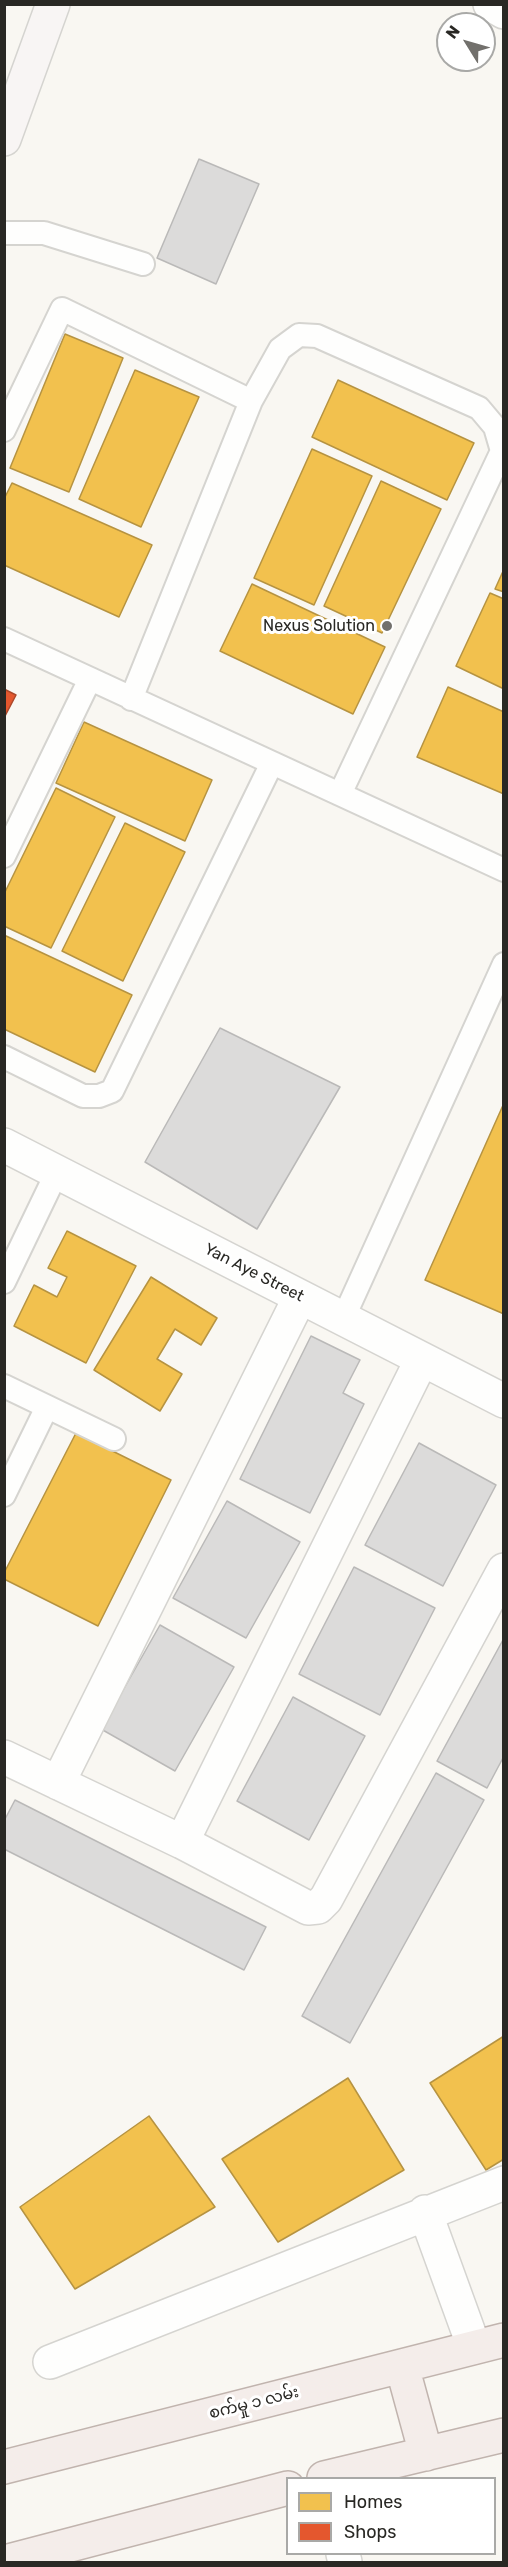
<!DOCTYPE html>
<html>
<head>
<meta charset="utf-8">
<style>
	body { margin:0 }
	#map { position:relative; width:508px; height:2567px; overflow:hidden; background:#f9f7f2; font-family:Rubik,sans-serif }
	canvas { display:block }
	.frame { position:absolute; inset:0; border:6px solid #292824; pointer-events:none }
	.legend { position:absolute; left:286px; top:2477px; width:210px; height:78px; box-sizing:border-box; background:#fff; border:2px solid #a9a9a7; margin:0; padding:8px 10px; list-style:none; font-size:18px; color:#292824 }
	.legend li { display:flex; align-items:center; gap:12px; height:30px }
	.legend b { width:30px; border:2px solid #a9a9a7 }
	.north { position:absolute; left:436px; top:12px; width:60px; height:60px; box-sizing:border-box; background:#fff; border:2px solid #a9a9a7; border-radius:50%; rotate:307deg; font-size:16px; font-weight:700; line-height:24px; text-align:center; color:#292824 }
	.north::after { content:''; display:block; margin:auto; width:21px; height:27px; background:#72706c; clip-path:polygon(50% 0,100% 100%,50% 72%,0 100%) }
</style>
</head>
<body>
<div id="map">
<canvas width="508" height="2567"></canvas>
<div class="frame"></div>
<ul class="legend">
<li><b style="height:16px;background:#f2c14e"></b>Homes</li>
<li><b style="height:16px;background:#e4572e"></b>Shops</li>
</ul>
<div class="north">N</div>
</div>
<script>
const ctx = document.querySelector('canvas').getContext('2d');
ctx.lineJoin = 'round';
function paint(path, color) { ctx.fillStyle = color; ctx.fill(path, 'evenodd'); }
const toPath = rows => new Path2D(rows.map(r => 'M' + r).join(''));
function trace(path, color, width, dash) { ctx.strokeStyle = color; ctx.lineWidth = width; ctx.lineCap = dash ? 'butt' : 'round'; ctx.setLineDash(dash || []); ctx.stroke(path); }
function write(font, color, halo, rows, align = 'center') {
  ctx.font = font + ' Rubik,"Noto Sans Myanmar",sans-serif'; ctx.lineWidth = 6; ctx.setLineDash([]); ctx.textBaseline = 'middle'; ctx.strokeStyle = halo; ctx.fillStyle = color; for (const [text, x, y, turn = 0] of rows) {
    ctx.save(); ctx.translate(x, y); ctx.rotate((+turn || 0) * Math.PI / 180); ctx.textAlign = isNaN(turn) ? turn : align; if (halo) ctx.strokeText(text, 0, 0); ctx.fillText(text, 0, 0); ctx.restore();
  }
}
const homes = toPath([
	[65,334,123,358,69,492,10,468,65,334],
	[135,370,199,397,141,527,79,499,135,370],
	[338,380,474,443,447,500,312,437,338,380],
	[312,449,372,476,314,605,254,578,312,449],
	[381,481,441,509,382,633,324,606,381,481],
	[12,483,152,545,119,617,4,565,4,499,12,483],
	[504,569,504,592,495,589,504,569],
	[252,584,385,647,353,714,220,651,252,584],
	[490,593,504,599,504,689,456,666,490,593],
	[448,687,504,712,504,794,417,757,448,687],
	[84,722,212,780,185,841,56,783,84,722],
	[56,788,115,817,51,948,4,926,4,894,56,788],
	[125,823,185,852,123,981,62,951,125,823],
	[4,935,132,995,95,1072,4,1029,4,935],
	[504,1103,504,1314,425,1280,504,1103],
	[67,1231,136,1266,86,1363,14,1326,34,1285,57,1297,67,1277,48,1268,67,1231],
	[151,1277,217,1318,201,1345,175,1329,157,1359,182,1374,160,1411,94,1370,151,1277],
	[76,1433,171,1480,98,1626,4,1579,4,1573,76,1433],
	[504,2036,504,2159,486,2170,430,2083,504,2036],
	[348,2078,404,2170,278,2242,222,2159,348,2078],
	[149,2116,215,2207,75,2289,20,2207,149,2116]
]);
const shops = toPath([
	[4,689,16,695,4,718,4,689]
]);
const building = toPath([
	[199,159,259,184,216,284,157,258,199,159],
	[220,1028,340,1087,257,1229,145,1162,220,1028],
	[311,1336,360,1360,343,1393,364,1404,310,1513,240,1479,311,1336],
	[419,1443,496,1485,443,1586,365,1545,419,1443],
	[227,1501,300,1542,246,1638,173,1598,227,1501],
	[354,1567,435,1608,380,1715,299,1674,354,1567],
	[160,1625,234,1667,175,1771,101,1729,160,1625],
	[504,1638,504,1756,487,1788,437,1761,504,1638],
	[293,1697,365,1736,309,1840,237,1801,293,1697],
	[436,1773,484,1800,350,2043,302,2016,436,1773],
	[15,1800,266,1927,244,1970,4,1849,4,1821,15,1800]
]);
const lane = toPath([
	[4,233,44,233,143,264],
	[4,430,62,309,251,401],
	[4,639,504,870],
	[131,699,251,401,280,349,299,335,317,336,479,408,495,427,502,451,340,794],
	[4,856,90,679],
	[4,1057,83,1096,99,1096,112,1091,272,763],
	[4,1282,57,1172],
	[343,1319,504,964],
	[4,1386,114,1439],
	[4,1495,47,1407]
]);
const street = toPath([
	[490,4,504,12],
	[4,1145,504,1401],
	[4,1757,182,1842,308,1908,318,1907,326,1899,504,1570],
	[58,1783,300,1297],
	[182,1842,422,1359],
	[425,2212,474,2347],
	[50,2362,504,2183],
	[343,2554,345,2562]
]);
const secondary = toPath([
	[4,139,53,4]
]);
const primary = toPath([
	[402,2366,426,2454],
	[4,2467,504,2340],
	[324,2478,504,2435],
	[5,2562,288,2488]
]);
const markers = [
	[387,626,6,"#72706c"]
];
const poiNames = [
	["Nexus Solution",375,626]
];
const streetNames = [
	["Yan Aye Street",254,1273,27],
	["စက်မှု ၁ လမ်း",254,2403,-14]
];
paint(homes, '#f2c14e');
trace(homes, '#b69341', 1.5);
paint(shops, '#e4572e');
trace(shops, '#ac492b', 1.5);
paint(building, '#dcdbda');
trace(building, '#bab9b8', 1.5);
trace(lane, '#d5d4d0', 26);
trace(street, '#d5d4d0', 36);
trace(secondary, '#d5d4d0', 36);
trace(primary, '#c1b4ae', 36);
trace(lane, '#fefefd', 22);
trace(street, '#fefefd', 33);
trace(secondary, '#f8f5f4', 33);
trace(primary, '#f4edea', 33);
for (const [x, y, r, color] of markers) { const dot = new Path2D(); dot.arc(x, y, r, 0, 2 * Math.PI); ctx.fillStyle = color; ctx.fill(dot); trace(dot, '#fff', 2); }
write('16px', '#292824', '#fff', poiNames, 'right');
write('16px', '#292824', '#fff', streetNames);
</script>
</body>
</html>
